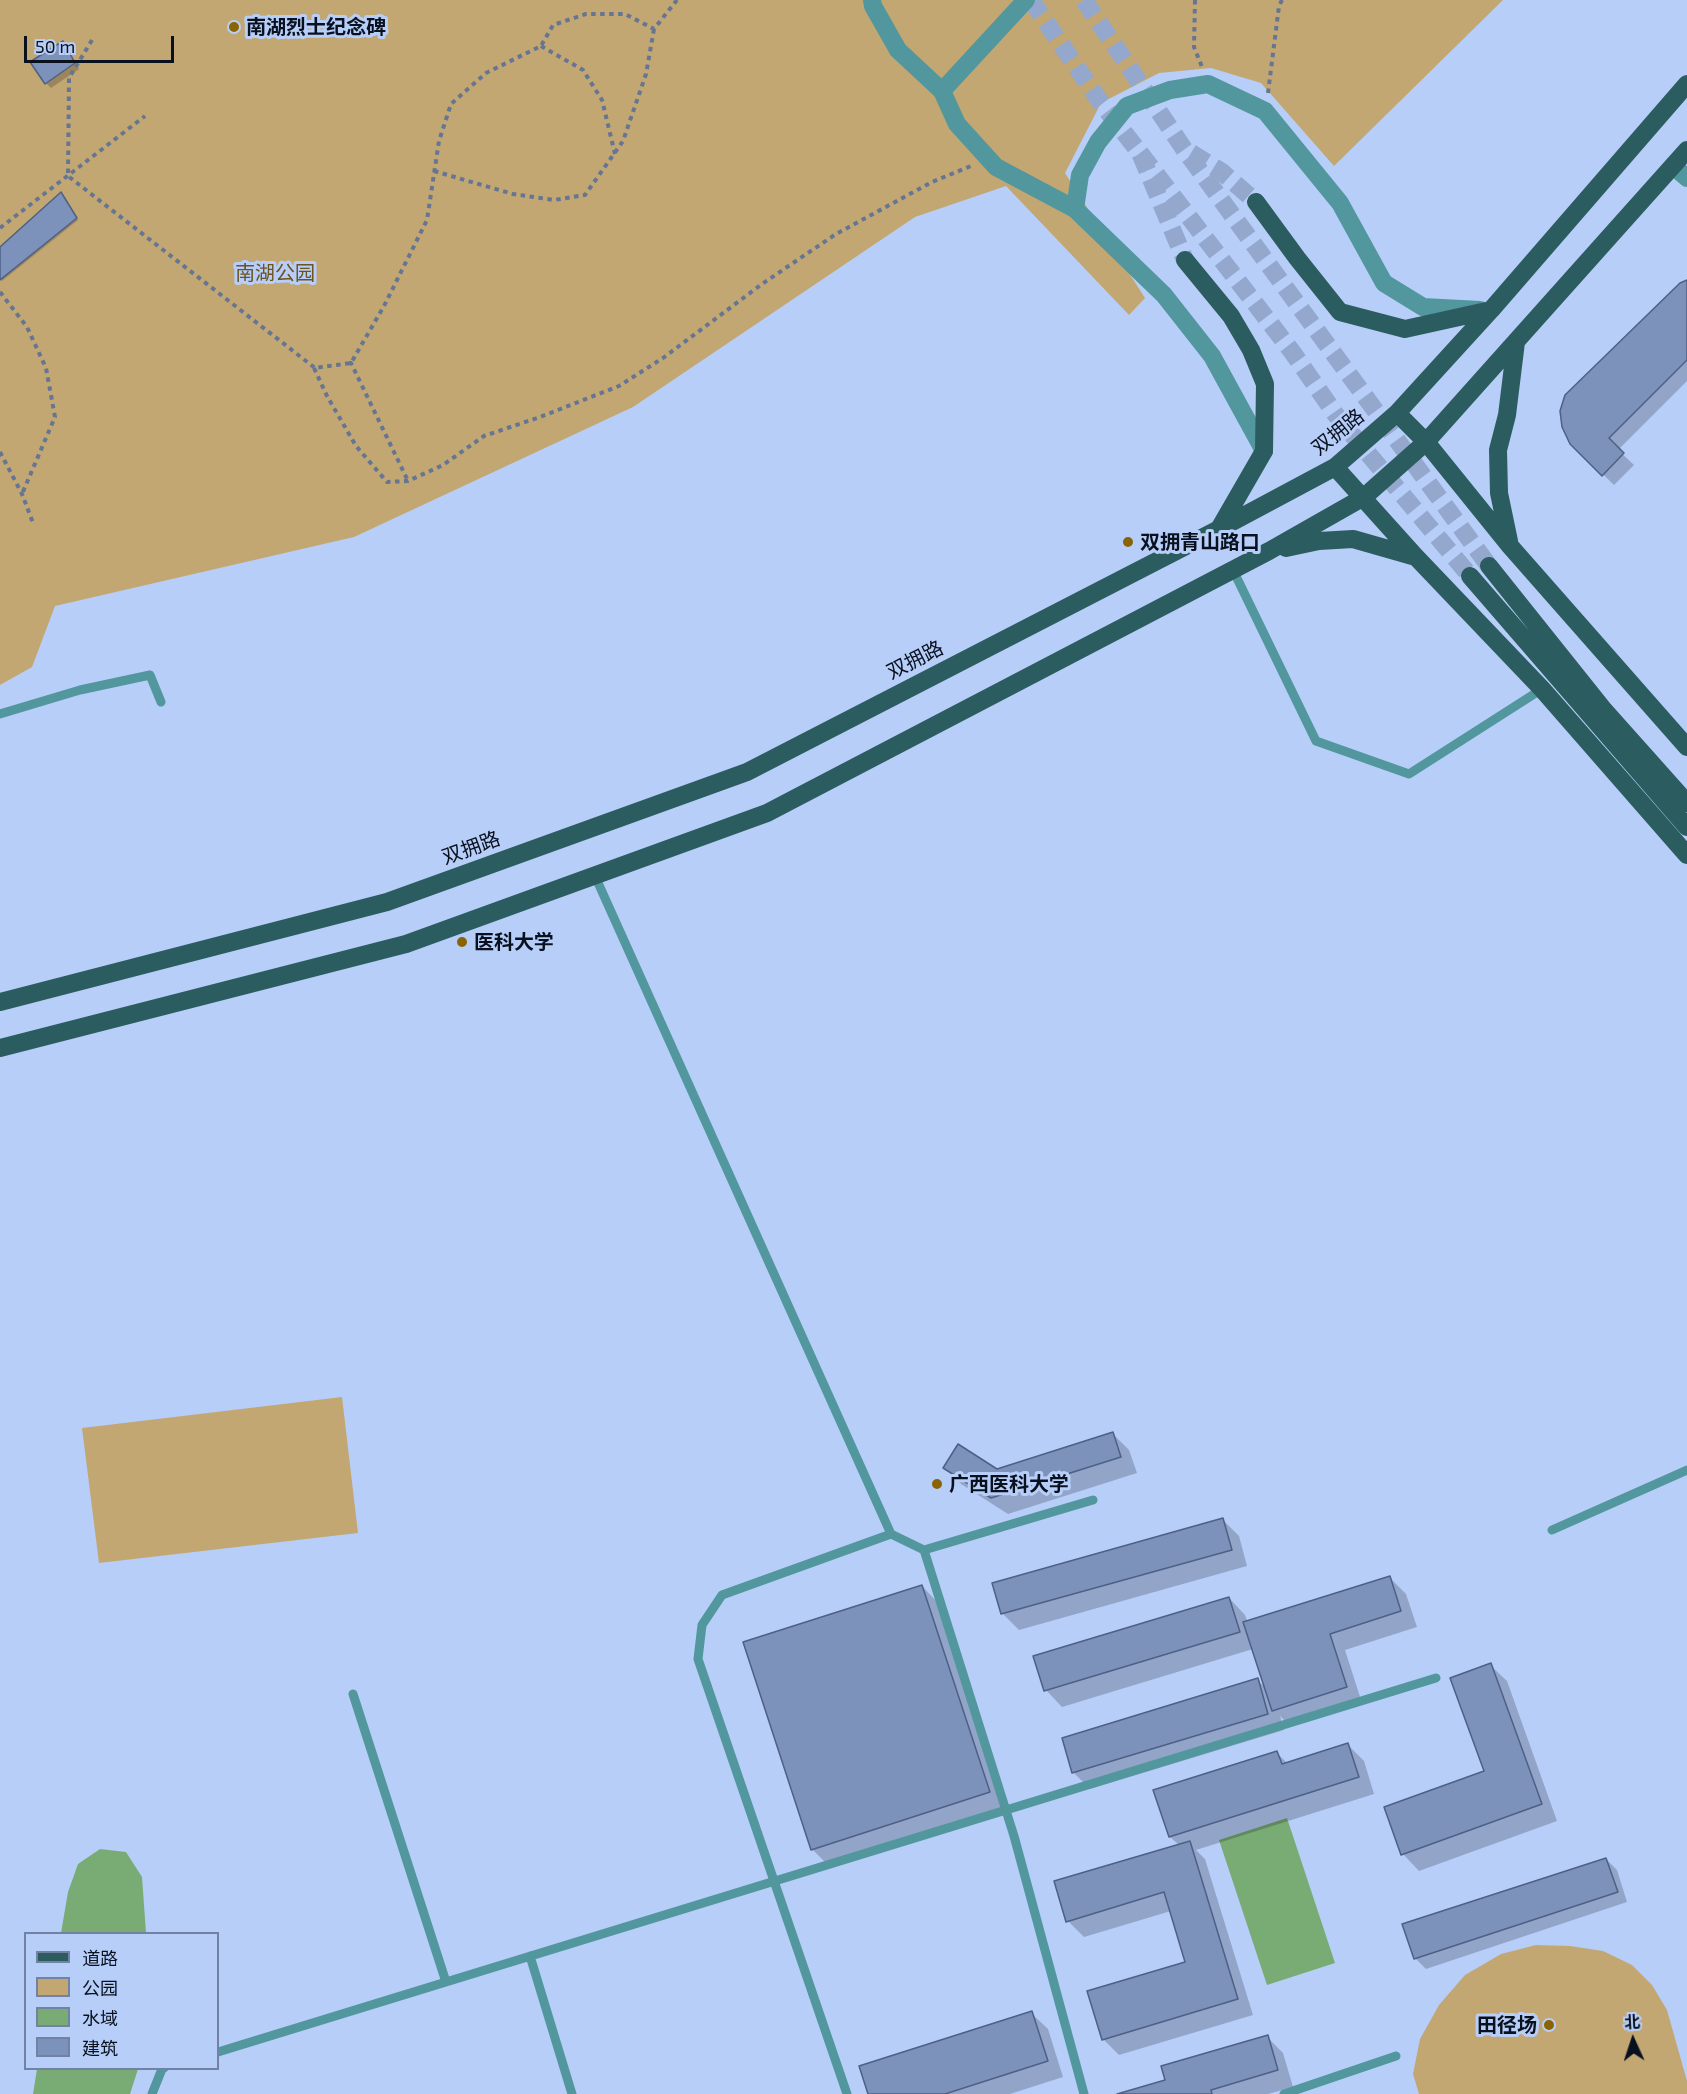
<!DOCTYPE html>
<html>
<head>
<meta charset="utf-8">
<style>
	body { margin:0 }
	#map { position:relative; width:1687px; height:2094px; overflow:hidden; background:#b7cef9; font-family:"Exo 2","Noto Sans SC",sans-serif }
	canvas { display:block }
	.legend { position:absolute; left:24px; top:1932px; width:195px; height:138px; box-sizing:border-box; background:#b7cef9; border:2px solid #7182a2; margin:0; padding:8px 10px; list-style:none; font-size:18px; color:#09111f }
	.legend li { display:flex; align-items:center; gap:12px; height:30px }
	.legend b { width:30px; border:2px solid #7182a2 }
	.north { position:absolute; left:1603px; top:2010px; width:60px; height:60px; -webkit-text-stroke:4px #b7cef9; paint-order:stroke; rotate:357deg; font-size:16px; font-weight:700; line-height:24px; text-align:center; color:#09111f }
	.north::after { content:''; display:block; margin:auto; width:21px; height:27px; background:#09111f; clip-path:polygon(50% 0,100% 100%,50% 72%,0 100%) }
	.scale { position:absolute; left:24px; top:36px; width:150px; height:27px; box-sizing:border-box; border:3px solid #09111f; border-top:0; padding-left:8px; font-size:18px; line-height:21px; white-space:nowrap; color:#09111f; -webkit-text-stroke:4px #b7cef9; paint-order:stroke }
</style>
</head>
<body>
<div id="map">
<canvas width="1687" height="2094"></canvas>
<ul class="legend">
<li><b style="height:8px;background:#2b5c60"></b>道路</li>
<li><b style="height:16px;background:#c2a773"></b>公园</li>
<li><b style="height:16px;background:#78ac74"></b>水域</li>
<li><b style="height:16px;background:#7c92ba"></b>建筑</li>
</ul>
<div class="north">北</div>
<div class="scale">50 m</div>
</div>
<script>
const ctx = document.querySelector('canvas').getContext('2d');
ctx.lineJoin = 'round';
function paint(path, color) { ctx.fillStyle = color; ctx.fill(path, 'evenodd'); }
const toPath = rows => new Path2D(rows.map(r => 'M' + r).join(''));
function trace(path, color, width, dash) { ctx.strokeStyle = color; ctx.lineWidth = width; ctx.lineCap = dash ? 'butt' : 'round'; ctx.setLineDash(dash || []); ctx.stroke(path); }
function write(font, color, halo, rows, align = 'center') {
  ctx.font = font + ' "Exo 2","Noto Sans SC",sans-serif'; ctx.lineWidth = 6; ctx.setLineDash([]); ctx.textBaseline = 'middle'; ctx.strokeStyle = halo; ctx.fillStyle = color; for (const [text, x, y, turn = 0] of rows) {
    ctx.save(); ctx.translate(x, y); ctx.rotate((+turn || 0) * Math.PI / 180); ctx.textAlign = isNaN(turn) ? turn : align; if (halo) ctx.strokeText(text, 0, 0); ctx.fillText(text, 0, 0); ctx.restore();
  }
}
const green = toPath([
	[0,0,1503,0,1334,166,1261,83,1211,68,1159,73,1101,103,1065,173,1145,298,1129,315,1006,186,915,217,633,407,354,537,55,606,32,667,0,685],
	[342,1397,358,1533,99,1563,82,1428],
	[1536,1945,1570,1946,1603,1951,1632,1965,1652,1985,1667,2010,1687,2081,1687,2094,1419,2094,1413,2074,1420,2039,1439,2005,1465,1975,1501,1954]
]);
const water = toPath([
	[1287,1818,1335,1963,1267,1985,1219,1840],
	[100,1849,126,1852,142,1877,146,1933,61,1933,68,1892,78,1864],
	[37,2069,37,2068,138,2069,130,2094,33,2094]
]);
const shadow = toPath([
	[63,43,68,48,79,69,51,88,46,83],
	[63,196,78,220,2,281,0,279,0,249],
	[1687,282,1687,381,1618,450,1634,465,1614,485,1571,443],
	[1113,1434,1129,1450,1137,1473,1008,1514,961,1484,945,1468,997,1470],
	[1222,1519,1239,1536,1247,1566,1019,1630,1003,1614,994,1584],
	[1389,1577,1406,1594,1417,1627,1345,1650,1362,1703,1290,1726,1280,1716,1284,1730,1090,1789,1074,1773,1064,1739,1257,1680,1267,1689,1253,1649,1062,1707,1046,1690,1229,1598,1245,1615,1248,1623],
	[922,1586,938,1603,1005,1808,828,1865,812,1849],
	[1490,1665,1507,1681,1557,1821,1419,1871,1403,1854,1386,1808,1486,1772],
	[1348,1745,1364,1761,1374,1794,1196,1850,1205,1859,1253,2015,1119,2055,1103,2039,1187,1963,1171,1911,1084,1937,1068,1921,1179,1845,1170,1837,1277,1753,1288,1764],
	[1606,1859,1617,1870,1627,1902,1426,1969,1415,1958],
	[1031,2013,1048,2029,1063,2077,1010,2094,870,2094],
	[1267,2037,1283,2053,1293,2087,1268,2094,1123,2094,1167,2081]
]);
const building = toPath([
	[63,41,75,63,45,84,30,62,63,41],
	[61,192,77,218,0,280,0,247,61,192],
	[1687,280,1687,360,1609,438,1624,453,1602,476,1570,444,1562,427,1560,411,1565,395,1680,283,1687,280],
	[1113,1432,1121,1457,991,1498,943,1468,958,1444,997,1469,1113,1432],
	[1223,1518,1232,1550,1001,1614,992,1583,1223,1518],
	[1390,1576,1401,1611,1330,1634,1347,1687,1272,1711,1243,1622,1390,1576],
	[922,1585,990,1792,811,1850,743,1642,922,1585],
	[1229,1597,1240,1632,1044,1691,1033,1656,1229,1597],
	[1491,1663,1542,1804,1401,1855,1384,1807,1484,1771,1450,1678,1491,1663],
	[1258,1678,1268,1714,1072,1773,1062,1738,1258,1678],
	[1348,1743,1359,1777,1169,1837,1153,1790,1277,1751,1282,1764,1348,1743],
	[1190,1841,1238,1999,1102,2040,1087,1991,1185,1962,1164,1892,1066,1922,1054,1881,1190,1841],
	[1606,1858,1618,1892,1414,1959,1402,1924,1606,1858],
	[1032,2011,1048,2061,945,2094,868,2094,859,2066,1032,2011],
	[1268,2035,1278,2070,1211,2090,1212,2094,1117,2094,1165,2080,1161,2066,1268,2035]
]);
const primaryTunnel = toPath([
	[1031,0,1101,103,1140,153,1185,260],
	[1084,0,1184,149,1489,566],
	[1140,153,1293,353,1336,415,1470,576],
	[1191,153,1222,172,1256,202]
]);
const path = toPath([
	[677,0,654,29,625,14,586,14,553,25,541,46,486,73,451,104,439,141,427,220,384,306,351,363,314,368,327,396,356,446,387,482,408,481,443,465,484,436,540,417,619,386,663,358,762,284,836,234,932,182,971,166],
	[1195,0,1194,47,1202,67],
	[92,40,69,78,68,176,315,368],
	[541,46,583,70,602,100,615,154],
	[1268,93,1279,6,1282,0],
	[434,171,513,194,554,200,585,195,623,141,646,74,654,29],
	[0,228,145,116],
	[0,292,27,327,46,368,55,417,22,494],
	[349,363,351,363,408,481],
	[0,452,22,494,33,523]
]);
const lane = toPath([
	[1233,570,1316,741,1409,774,1542,689],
	[0,714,80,690,150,675,161,702],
	[595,876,891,1534,924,1550,1014,1836,1084,2094],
	[1552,1530,1687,1470],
	[924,1550,1093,1500],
	[353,1694,446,1982],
	[530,1956,572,2094],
	[218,2052,1436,1678],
	[152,2094,162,2069,164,2068],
	[847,2094,698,1659,702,1625,722,1595,891,1534],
	[1284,2094,1396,2056]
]);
const street = toPath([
	[872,0,873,6,898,50,942,91,957,124,996,167,1075,209],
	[942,91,1026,0],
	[1673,166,1687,178],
	[1264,451,1212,356,1164,295,1075,209,1080,175,1098,142,1127,106,1170,90,1208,84,1265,111,1340,203,1384,283,1423,307,1480,310]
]);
const primary = toPath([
	[1256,202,1297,258,1340,312,1405,329,1491,310],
	[1185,260,1231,316,1251,350,1265,384,1264,451,1219,529],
	[1397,413,1426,442,1510,546,1687,747],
	[1335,467,1416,557,1542,689,1687,855],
	[1509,541,1499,493,1498,450,1507,415,1516,342],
	[1286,548,1319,541,1353,539,1416,557],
	[1489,566,1604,710,1687,803],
	[1470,576,1687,827],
	[0,1002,387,902,747,772,1219,529,1335,467,1397,413,1491,310,1687,84],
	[0,1048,406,944,767,813,1269,551,1364,497,1426,442,1687,150]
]);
const markers = [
	[234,27,6,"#8a6402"],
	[1128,542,6,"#8a6402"],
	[462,942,6,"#8a6402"],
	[937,1484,6,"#8a6402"],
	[1549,2025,6,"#8a6402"]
];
const poiNames = [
	["南湖烈士纪念碑",246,27],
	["双拥青山路口",1140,542],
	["医科大学",474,942],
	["广西医科大学",949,1484],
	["田径场",1537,2025,"right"]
];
const parkNames = [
	["南湖公园",275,273]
];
const streetNames = [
	["双拥路",1338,432,-39],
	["双拥路",915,660,-27],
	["双拥路",471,848,-20]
];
paint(green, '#c2a773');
paint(water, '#78ac74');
paint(shadow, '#0003');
paint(building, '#7c92ba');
trace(building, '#4d6086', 1.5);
trace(primaryTunnel, '#94a8cd', 18, [18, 9]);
trace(path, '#657592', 4, [4.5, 4.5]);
trace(lane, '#51979d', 9);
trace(street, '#51979d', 18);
trace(primary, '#2b5c60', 18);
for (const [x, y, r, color] of markers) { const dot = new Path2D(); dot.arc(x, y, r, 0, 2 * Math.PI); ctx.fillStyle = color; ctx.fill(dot); trace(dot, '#b7cef9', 2); }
write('bold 20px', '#09111f', '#b7cef9', poiNames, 'left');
write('20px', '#6c531f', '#b7cef9', parkNames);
write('20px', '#09111f', '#b7cef9', streetNames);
</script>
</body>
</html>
